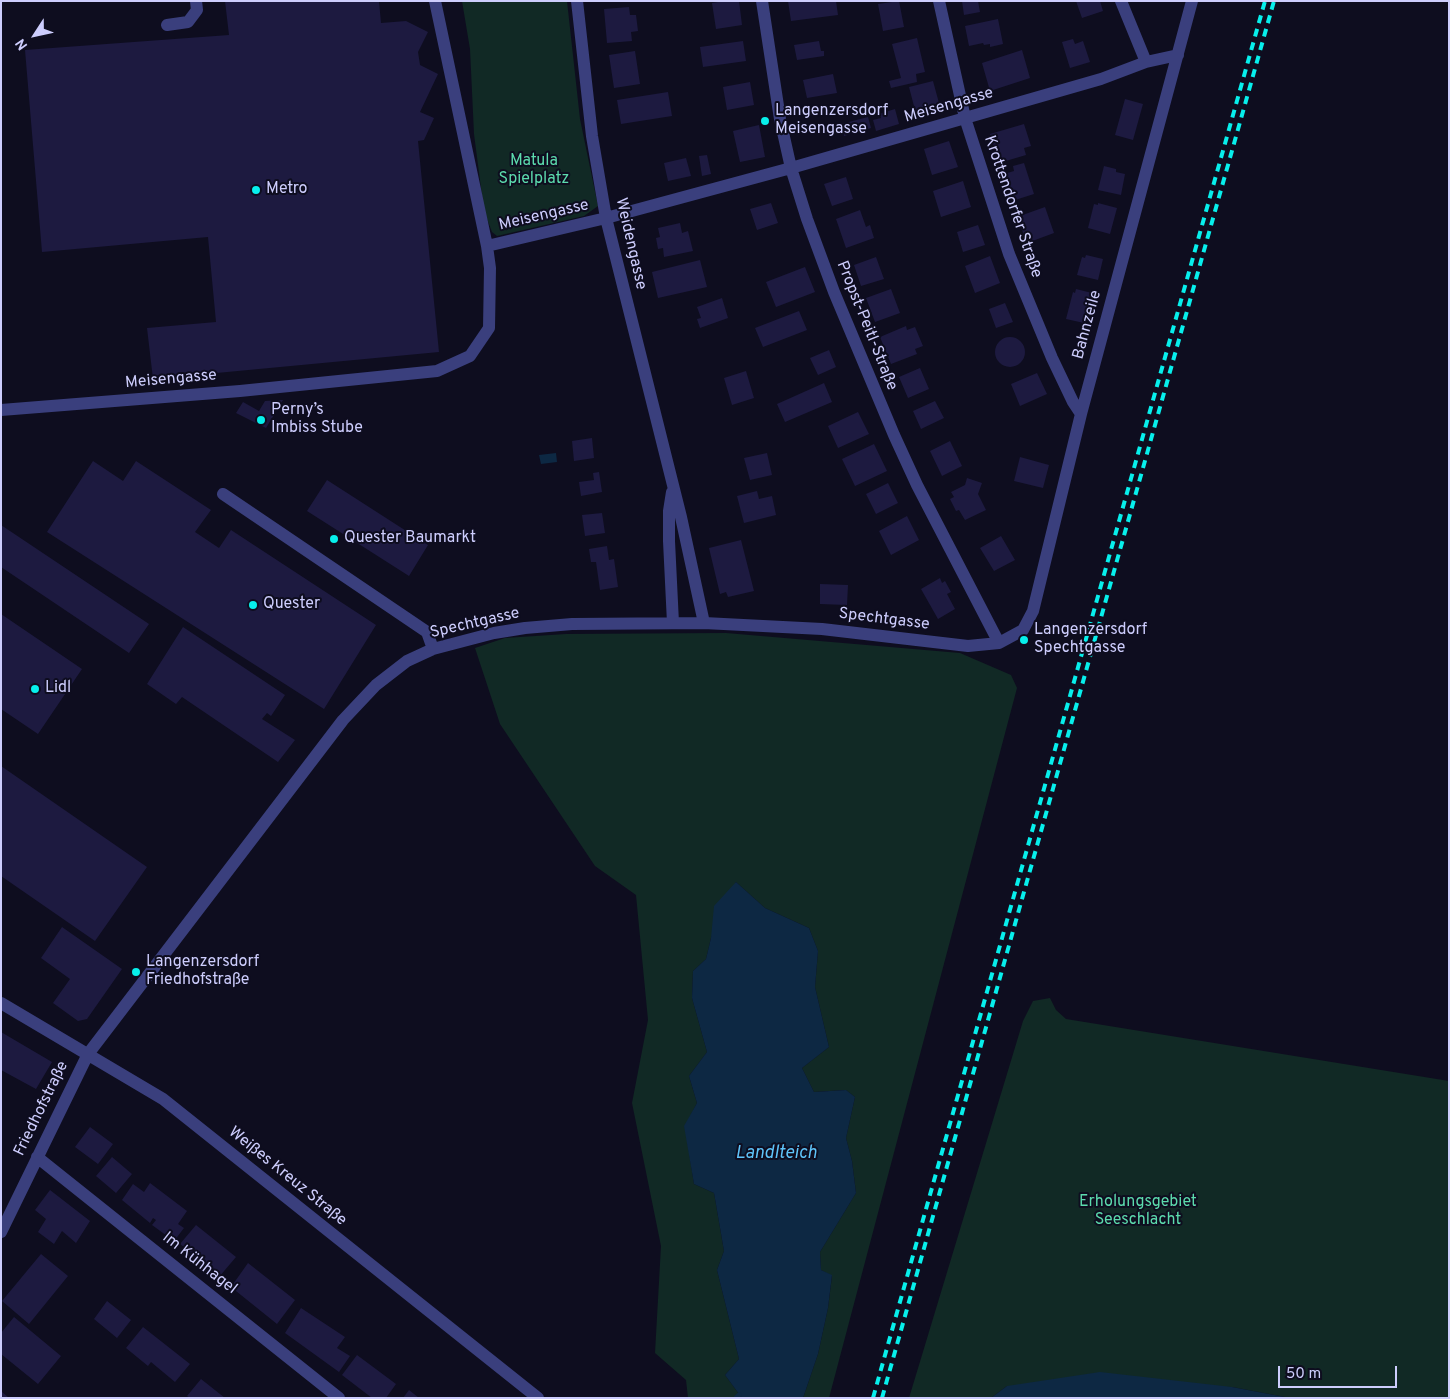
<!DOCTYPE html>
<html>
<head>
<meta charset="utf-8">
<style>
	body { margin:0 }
	#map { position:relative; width:1450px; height:1399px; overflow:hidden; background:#0e0d1f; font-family:Overpass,sans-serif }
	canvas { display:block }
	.frame { position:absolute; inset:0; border:2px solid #cdcdfd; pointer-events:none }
	.north { position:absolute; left:10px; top:10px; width:50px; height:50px; -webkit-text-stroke:4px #0e0d1f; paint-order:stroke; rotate:235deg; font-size:14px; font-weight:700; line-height:20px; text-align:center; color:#cdcdfd }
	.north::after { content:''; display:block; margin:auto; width:18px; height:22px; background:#cdcdfd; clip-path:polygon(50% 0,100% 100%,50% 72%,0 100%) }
	.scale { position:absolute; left:1278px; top:1366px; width:119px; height:22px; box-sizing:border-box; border:2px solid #cdcdfd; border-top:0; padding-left:6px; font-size:15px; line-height:18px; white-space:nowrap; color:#cdcdfd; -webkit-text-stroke:4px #0e0d1f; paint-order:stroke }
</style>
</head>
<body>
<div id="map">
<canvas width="1450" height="1399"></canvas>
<div class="frame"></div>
<div class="north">N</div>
<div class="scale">50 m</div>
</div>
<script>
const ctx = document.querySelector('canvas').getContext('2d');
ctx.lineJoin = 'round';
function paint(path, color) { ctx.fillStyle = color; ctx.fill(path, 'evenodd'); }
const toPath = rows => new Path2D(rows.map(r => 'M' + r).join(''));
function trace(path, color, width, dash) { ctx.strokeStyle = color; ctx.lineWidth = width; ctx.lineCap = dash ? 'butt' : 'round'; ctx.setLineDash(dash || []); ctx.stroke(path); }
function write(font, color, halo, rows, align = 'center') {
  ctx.font = font + ' Overpass,sans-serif'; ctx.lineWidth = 4; ctx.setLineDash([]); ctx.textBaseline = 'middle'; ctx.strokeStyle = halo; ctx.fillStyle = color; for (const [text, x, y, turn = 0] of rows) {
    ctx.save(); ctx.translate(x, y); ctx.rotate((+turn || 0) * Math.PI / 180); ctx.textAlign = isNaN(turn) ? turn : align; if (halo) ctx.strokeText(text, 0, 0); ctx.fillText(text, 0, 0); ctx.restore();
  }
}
const green = toPath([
	[462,1,567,1,580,119,598,206,584,216,497,236,492,232,484,211,474,134,470,49],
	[726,633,960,653,1011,675,1017,688,829,1398,803,1398,818,1354,828,1308,832,1276,821,1270,820,1252,856,1193,852,1161,846,1138,855,1097,846,1090,814,1092,802,1068,829,1047,815,987,818,951,809,928,765,908,736,882,711,938,706,959,693,971,692,998,707,1052,689,1076,697,1103,685,1126,694,1184,714,1193,724,1251,717,1270,739,1359,725,1375,742,1398,688,1398,686,1380,655,1353,661,1246,632,1103,648,1020,636,895,595,866,500,724,475,648,505,638,566,634],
	[1050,998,1056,1010,1066,1019,1449,1081,1449,1398,1290,1398,1232,1387,1007,1386,991,1398,909,1398,1023,1021,1033,1001]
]);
const water = toPath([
	[556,453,557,462,541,464,539,455],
	[736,882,765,908,809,928,818,951,815,987,829,1047,802,1068,814,1092,846,1090,855,1097,846,1138,852,1161,856,1193,820,1252,821,1270,832,1275,828,1308,818,1354,803,1398,742,1398,725,1375,739,1359,717,1270,724,1251,714,1193,694,1184,684,1126,697,1103,689,1076,707,1052,692,998,693,971,706,959,711,938,714,906],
	[1100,1372,1232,1387,1290,1398,991,1398,1007,1386]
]);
const stream = toPath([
	[736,1398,739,1395]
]);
const building = toPath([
	[225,1,379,1,381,23,406,21,428,32,418,52,420,65,438,74,420,112,434,118,424,140,418,141,439,352,153,379,147,328,216,322,208,237,42,252,25,50,229,35],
	[724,1,739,1,742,25,716,29,712,3],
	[788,1,836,1,838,15,791,21],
	[899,1,904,27,883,31,878,4],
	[962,1,978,1,980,12,964,15],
	[1076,1,1100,1,1103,11,1082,18],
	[629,7,630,15,636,15,638,31,631,32,632,41,607,43,604,9],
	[998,19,1003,44,990,47,990,44,984,45,983,43,969,46,965,26],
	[917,38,925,72,916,74,917,82,891,88,889,81,901,78,892,44],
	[1073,39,1075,44,1083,41,1090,62,1070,68,1062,42],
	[743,41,746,61,703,67,700,47],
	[819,41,821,51,824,51,824,56,797,60,794,45],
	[1022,50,1030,78,990,91,982,63],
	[635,51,640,84,614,88,609,55],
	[833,74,837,93,807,98,803,80],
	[933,81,939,103,932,105,933,107,915,110,909,87],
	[750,82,754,105,727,110,723,87],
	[668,92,672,116,621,124,617,100],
	[1125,99,1143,104,1133,140,1115,135],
	[895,109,899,124,876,131,873,120,881,118,879,114],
	[868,117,871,128,844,136,841,124],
	[1024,124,1031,146,1024,148,1026,155,999,163,990,134],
	[759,125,765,157,740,162,733,131],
	[949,141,958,167,932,175,924,149],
	[707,155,711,174,702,176,699,156],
	[686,158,691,176,668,181,664,163],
	[1024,163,1034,194,1012,201,1004,174,1014,171,1013,166],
	[1104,166,1116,169,1116,172,1125,174,1121,195,1098,190],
	[846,177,853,199,832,206,824,184],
	[963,181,971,207,941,217,933,191],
	[771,203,778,223,757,230,750,209],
	[1098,203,1117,208,1110,234,1088,228,1094,204,1098,205],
	[1045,207,1054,233,1027,243,1017,217],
	[860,210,866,227,870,225,874,238,846,248,836,219],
	[680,223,682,233,688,231,693,251,664,257,663,248,658,249,656,238,660,237,658,228],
	[978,225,985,245,963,252,957,232],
	[1086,255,1103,259,1098,280,1077,275,1082,257,1085,258],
	[990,256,1000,283,975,293,965,266],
	[876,257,884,279,861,286,854,265],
	[700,260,707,287,658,298,652,272],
	[805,267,815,292,776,307,766,282],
	[891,289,900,313,875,322,866,298],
	[1076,289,1092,293,1084,323,1066,319,1073,292,1075,293],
	[722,298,728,318,700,328,697,319,701,318,697,307],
	[1005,303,1013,322,996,328,989,309],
	[799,311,807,330,763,347,755,328],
	[906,326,907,330,915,327,923,346,915,349,917,354,891,364,880,337],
	'995 352a15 15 0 1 1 30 0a15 15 0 1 1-30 0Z',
	[829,350,836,367,818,375,810,358],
	[920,368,929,389,908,398,899,377],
	[746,371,754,398,732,405,724,378],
	[1037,373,1047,394,1020,406,1011,384],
	[824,383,832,402,785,422,777,404],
	[283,400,266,428,236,413,243,402,259,411,265,401],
	[935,401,944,418,921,429,913,411],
	[858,412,869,434,838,448,828,426],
	[592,438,594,458,574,461,572,441],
	[950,441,962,466,942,476,930,451],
	[874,444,887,471,855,486,842,459],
	[767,453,772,475,750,480,744,458],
	[1020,457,1049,465,1043,488,1014,481],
	[93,461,123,481,136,461,211,510,195,532,219,548,231,530,376,625,324,709,47,532],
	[599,472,602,492,581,496,579,482,594,480,593,473],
	[967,478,982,483,978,494,986,510,965,520,959,510,956,511,950,499,954,497,951,492,965,485],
	[327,480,428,545,409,576,307,511],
	[888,483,898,503,876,514,866,494],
	[757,491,759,499,772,496,776,515,744,523,737,496],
	[602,513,605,533,585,536,582,515],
	[907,516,919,540,891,555,879,531],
	[1,525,149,624,129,653,1,567],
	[1001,536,1015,560,994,571,980,548],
	[741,540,754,591,728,597,726,592,720,594,709,548],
	[607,546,609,560,614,559,618,587,600,590,596,562,591,562,589,549],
	[940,578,942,583,945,581,951,592,947,594,955,609,938,619,921,589],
	[820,584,848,585,847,605,820,604],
	[1,614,82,669,38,734,1,709],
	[183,627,285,695,271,716,267,713,262,719,295,740,278,762,182,697,176,704,147,684],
	[1,766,147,867,95,941,1,876],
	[62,927,122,969,87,1019,78,1021,53,1003,70,979,41,958],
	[1,1032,52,1062,36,1089,1,1070],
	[90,1127,113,1144,98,1164,75,1147],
	[112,1157,132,1174,116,1193,96,1176],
	[150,1183,187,1211,178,1224,184,1228,174,1241,152,1225,156,1220,153,1218,150,1223,122,1200,133,1184,144,1192],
	[50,1190,90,1221,76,1243,62,1231,54,1244,38,1232,46,1219,35,1210],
	[196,1225,236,1257,219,1277,199,1260,203,1255,199,1259,180,1244],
	[41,1254,68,1276,29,1324,2,1301],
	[248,1263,295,1300,277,1324,231,1287],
	[107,1301,131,1320,117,1338,94,1319],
	[301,1308,345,1337,337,1348,350,1356,339,1372,285,1333],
	[14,1317,61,1356,38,1384,1,1354,1,1333],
	[143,1327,190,1364,175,1382,151,1362,148,1366,126,1348],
	[357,1355,396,1384,386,1398,372,1398,342,1375],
	[201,1379,225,1398,190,1398,187,1396],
	[409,1390,419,1398,403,1398],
	[1,1391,9,1398,1,1398]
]);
const minor = toPath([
	[577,1,592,136,606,218,681,517,704,623],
	[762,1,780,119,791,168,807,219,834,292,894,435,917,485,999,643],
	[939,1,965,118,1009,254,1052,358,1073,402,1081,414],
	[1121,1,1146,62,1178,55],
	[167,25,188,22,197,10,196,1],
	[487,246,606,218,791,168,1101,79,1146,62],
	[1,410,240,391,437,371,470,356,489,328,490,268,487,246,435,1],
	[672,492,669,511,669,541,673,623],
	[223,494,427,632,433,649],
	[1,1003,163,1099,538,1398],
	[37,1157,339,1398],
	[1,1232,88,1054,343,720,376,685,407,661,433,649,494,633,525,628,572,624,704,623,822,629,968,646,999,643,1023,630,1033,611,1081,414,1192,1]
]);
const rail = toPath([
	[873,1398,1265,1],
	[882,1398,1274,1]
]);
const markers = [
	[765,121,5,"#07efec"],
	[256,190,5,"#07efec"],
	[261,420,5,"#07efec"],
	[334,539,5,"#07efec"],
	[253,605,5,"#07efec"],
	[1024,640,5,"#07efec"],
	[35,689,5,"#07efec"],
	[136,972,5,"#07efec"]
];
const streetNames = [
	["Meisengasse",949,106,-16],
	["Krottendorfer Straße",1012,207,71],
	["Meisengasse",544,216,-13],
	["Weidengasse",630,244,77],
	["Bahnzeile",1088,325,-75],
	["Propst-Peitl-Straße",866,326,68],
	["Meisengasse",171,380,-5],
	["Spechtgasse",884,620,7],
	["Spechtgasse",475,624,-13],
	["Friedhofstraße",42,1109,-64],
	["Weißes Kreuz Straße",287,1177,39],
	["Im Kühhagel",199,1264,38]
];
const poiNames = [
	["Langenzersdorf",775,112],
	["Meisengasse",775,130],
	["Metro",266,190],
	["Perny’s",271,411],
	["Imbiss Stube",271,429],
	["Quester Baumarkt",344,539],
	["Quester",263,605],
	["Langenzersdorf",1034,631],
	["Spechtgasse",1034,649],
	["Lidl",45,689],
	["Langenzersdorf",146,963],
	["Friedhofstraße",146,981]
];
const parkNames = [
	["Matula",534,162],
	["Spielplatz",534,180],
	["Erholungsgebiet",1138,1203],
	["Seeschlacht",1138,1221]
];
const waterNames = [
	["Landlteich",776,1154]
];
paint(green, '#112925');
paint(water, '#0d2843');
trace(stream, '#0d2843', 5);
paint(building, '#1d1a40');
trace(minor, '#3a3f7d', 12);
trace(rail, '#07efec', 4, [8, 6]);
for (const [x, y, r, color] of markers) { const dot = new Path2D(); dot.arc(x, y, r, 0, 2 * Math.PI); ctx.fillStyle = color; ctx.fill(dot); trace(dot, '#0e0d1f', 2); }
write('16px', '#cdcdfd', '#0e0d1f', streetNames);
write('16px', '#cdcdfd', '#0e0d1f', poiNames, 'left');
write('16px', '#5cdbad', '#0e0d1f', parkNames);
write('italic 18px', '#5fc4fa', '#0e0d1f', waterNames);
</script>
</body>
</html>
